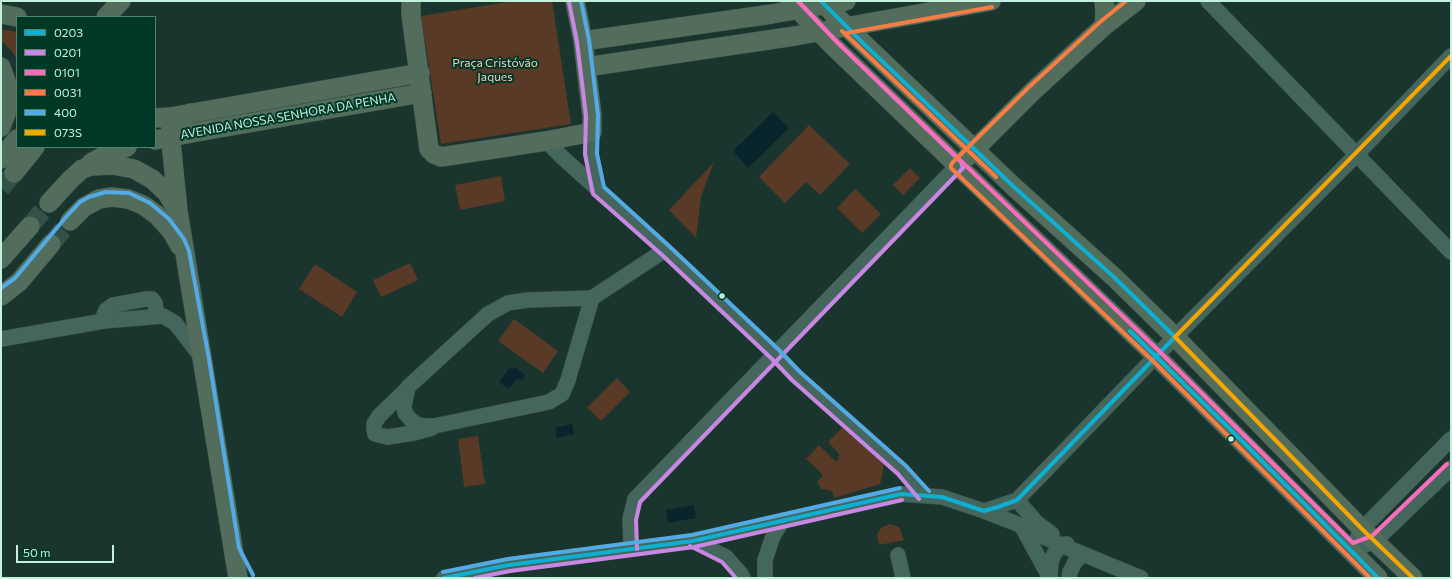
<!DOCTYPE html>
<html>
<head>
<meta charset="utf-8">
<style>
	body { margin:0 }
	#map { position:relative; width:1452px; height:579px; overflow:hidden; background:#19352d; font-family:Commissioner,sans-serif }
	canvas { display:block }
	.frame { position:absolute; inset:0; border:2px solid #c4f0de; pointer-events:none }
	.legend { position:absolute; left:16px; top:16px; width:140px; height:132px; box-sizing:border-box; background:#003828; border:1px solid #4e8271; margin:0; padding:5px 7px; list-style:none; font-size:12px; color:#c4f0de }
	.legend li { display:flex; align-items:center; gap:8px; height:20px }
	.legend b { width:20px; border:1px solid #4e8271 }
	.scale { position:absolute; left:16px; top:545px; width:98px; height:18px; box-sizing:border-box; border:2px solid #c4f0de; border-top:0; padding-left:5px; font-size:12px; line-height:14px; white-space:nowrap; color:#c4f0de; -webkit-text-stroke:3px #003828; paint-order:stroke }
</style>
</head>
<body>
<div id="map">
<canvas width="1452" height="579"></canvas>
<div class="frame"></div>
<ul class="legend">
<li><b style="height:5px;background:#0dafd3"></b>0203</li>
<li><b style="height:5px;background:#c787e3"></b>0201</li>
<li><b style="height:5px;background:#fb6dba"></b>0101</li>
<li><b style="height:5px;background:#f77d43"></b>0031</li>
<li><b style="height:5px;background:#53abe6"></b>400</li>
<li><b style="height:5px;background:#f7a600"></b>073S</li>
</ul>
<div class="scale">50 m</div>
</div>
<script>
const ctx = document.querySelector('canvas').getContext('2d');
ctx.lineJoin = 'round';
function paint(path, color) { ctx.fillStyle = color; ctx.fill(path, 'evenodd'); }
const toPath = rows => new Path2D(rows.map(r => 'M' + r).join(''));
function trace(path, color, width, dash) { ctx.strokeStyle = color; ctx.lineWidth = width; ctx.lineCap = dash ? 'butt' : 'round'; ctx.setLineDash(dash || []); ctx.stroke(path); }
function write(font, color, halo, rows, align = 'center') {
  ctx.font = font + ' Commissioner,sans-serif'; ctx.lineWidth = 4; ctx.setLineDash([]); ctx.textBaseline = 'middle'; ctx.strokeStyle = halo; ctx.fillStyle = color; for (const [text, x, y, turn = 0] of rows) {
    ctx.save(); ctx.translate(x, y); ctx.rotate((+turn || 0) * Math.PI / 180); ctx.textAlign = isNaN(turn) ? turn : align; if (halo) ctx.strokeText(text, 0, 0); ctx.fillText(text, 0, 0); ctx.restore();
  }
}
const green = toPath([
	[513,1,552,1,571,124,441,144,421,16],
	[1,29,17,32,17,60,12,51,1,41],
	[809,125,850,164,820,195,806,182,785,203,759,177],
	[714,162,701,197,696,238,669,210],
	[910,168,920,178,903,195,893,185],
	[501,176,505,201,460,210,455,185],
	[855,189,881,214,862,233,837,208],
	[410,263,418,280,381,297,373,280],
	[315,264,357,292,342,317,299,289],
	[514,319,558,351,543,373,498,341],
	[617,378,630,392,601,421,587,408],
	[844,426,884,462,882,476,880,484,834,498,832,491,821,489,817,482,823,475,806,459,819,445,835,461,838,461,839,454,828,442],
	[478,436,485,484,464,487,458,439],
	[890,524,899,527,904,540,879,545,877,535,878,532,882,527]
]);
const water = toPath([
	[773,112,789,128,748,168,733,151],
	[517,368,525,375,523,380,518,379,515,380,509,389,499,382,509,369],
	[572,424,574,434,557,438,555,428],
	[694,505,696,518,668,523,666,510]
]);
const majorTunnel = toPath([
	[1,188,14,173],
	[30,226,49,203],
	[51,244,70,221]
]);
const minor = toPath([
	[1208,1,1451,252],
	[592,132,591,154,598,190],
	[546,141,562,157,665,250,775,354,796,376,902,470,924,495],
	[592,298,568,380,562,394,549,402,434,426,423,426,416,424,410,419,405,413,404,406,408,387,488,314,508,303,528,300,592,298,665,250],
	[104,321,104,315,106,310,113,305,146,299,152,299,155,303,157,316],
	[1,339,104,321,163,316,175,323,203,359],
	[408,388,379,416,374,424,374,429,375,434,387,437,414,433,432,428],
	[1017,500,1037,523,1052,534],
	[984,511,1017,500,1156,356,1357,154,1451,56],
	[1022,527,1050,578],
	[693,541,726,557,741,574,743,578],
	[1365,545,1375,541,1451,468],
	[631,549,630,519,635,499,957,166],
	[1351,550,1362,529,1451,439],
	[898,555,903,578],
	[444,578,509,565,693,541,864,502,901,494,942,497,984,511,1015,523,1061,545,1141,578],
	[765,578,765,560,773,536,783,520],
	[1050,578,1051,562,1054,554,1061,545,1067,544],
	[1069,578,1070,572,1075,562,1083,554]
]);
const major = toPath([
	[411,1,411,15,429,149,434,154,441,157,546,141,592,132,592,116,583,41,575,1],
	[790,1,833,46,1156,356,1378,578],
	[821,1,863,43,1014,187,1116,279,1175,337,1362,529,1413,578],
	[1,14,17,17],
	[106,17,121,1],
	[1104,26,1105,13,1104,1],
	[583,41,772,14,846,1],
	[1,67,6,81,8,92,8,103,6,114,1,127],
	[586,67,795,36,991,1],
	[190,113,174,123,170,132,178,211,238,578],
	[155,118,170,117,420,73],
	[155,140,208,130,422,93],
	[967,157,1033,91,1104,26,1136,1],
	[1,159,17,139],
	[91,163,107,154,127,147],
	[14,173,35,147],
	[49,203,70,180,82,169,92,166,113,165,134,169,152,179,167,193,176,208],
	[70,221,84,207,99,199,112,197,128,199,143,205,157,215,172,232,180,246],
	[1,259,30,226],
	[1,296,19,282,51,244]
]);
const bus1 = toPath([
	[1130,331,1236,435,1378,578],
	[444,578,509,565,693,541,901,494,942,497,984,511,998,507,1017,500,1175,337,1116,279,1014,187,863,43,821,1]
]);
const bus2 = toPath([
	[569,2,577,42,586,116,585,154,593,194,661,254,771,358,792,380,898,474,919,499],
	[690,546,722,562,736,578],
	[637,549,636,520,640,502,963,168,961,162,837,42,798,1],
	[475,578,510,571,694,547,902,500]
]);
const bus3 = toPath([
	[798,1,837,42,1160,352,1353,543,1372,536,1447,464]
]);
const bus4 = toPath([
	[1126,1,1100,22,1029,87,953,162,951,165,951,168,1152,360,1370,578],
	[842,31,996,177],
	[847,33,992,7]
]);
const bus5 = toPath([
	[581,1,589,40,598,115,597,154,604,187,669,246,779,350,800,372,906,466,929,491],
	[1,288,15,278,66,217,80,202,89,197,106,192,129,193,150,203,169,219,184,239,189,251,209,359,239,548,253,575],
	[443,572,508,559,692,535,900,488]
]);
const bus6 = toPath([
	[1413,578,1362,529,1175,337,1451,56]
]);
const markers = [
	[722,296,3.5,"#c4f0de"],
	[1231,439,3.5,"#c4f0de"]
];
const parkNames = [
	["Praça Cristóvão",495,63],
	["Jaques",495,77]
];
const streetNames = [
	["AVENIDA NOSSA SENHORA DA PENHA",288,116,-10]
];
paint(green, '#583a26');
paint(water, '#08252e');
trace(majorTunnel, '#335148', 19, [19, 10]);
trace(minor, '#3c534b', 16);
trace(major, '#3c534b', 20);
trace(minor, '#44665c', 15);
trace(major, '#536d5c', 19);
trace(bus1, '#0dafd3', 4);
trace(bus2, '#c787e3', 4);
trace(bus3, '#fb6dba', 4);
trace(bus4, '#f77d43', 4);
trace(bus5, '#53abe6', 4);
trace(bus6, '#f7a600', 4);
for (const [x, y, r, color] of markers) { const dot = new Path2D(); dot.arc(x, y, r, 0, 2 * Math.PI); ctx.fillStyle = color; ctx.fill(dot); trace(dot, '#003828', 1.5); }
write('12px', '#f5ceba', '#003828', parkNames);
write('12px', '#c4f0de', '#003828', streetNames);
</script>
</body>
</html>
